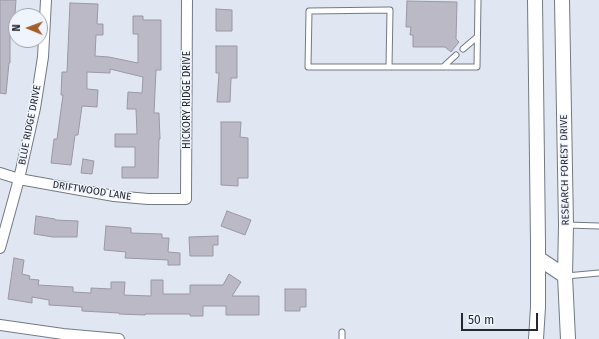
<!DOCTYPE html>
<html>
<head>
<meta charset="utf-8">
<style>
	body { margin:0 }
	#map { position:relative; width:599px; height:339px; overflow:hidden; background:#e0e7f2; font-family:"Fira Sans",sans-serif }
	canvas { display:block }
	.north { position:absolute; left:8px; top:8px; width:40px; height:40px; box-sizing:border-box; background:#eff4fd; border:1px solid #9fa3aa; border-radius:50%; rotate:271deg; font-size:11px; font-weight:700; line-height:16px; text-align:center; color:#26292d }
	.north::after { content:''; display:block; margin:auto; width:14px; height:18px; background:#a2612c; clip-path:polygon(50% 0,100% 100%,50% 72%,0 100%) }
	.scale { position:absolute; left:461px; top:313px; width:77px; height:18px; box-sizing:border-box; border:2px solid #26292d; border-top:0; padding-left:5px; font-size:12px; line-height:14px; white-space:nowrap; color:#26292d; -webkit-text-stroke:3px #eff4fd; paint-order:stroke }
</style>
</head>
<body>
<div id="map">
<canvas width="599" height="339"></canvas>
<div class="north">N</div>
<div class="scale">50 m</div>
</div>
<script>
const ctx = document.querySelector('canvas').getContext('2d');
ctx.lineJoin = 'round';
function paint(path, color) { ctx.fillStyle = color; ctx.fill(path, 'evenodd'); }
const toPath = rows => new Path2D(rows.map(r => 'M' + r).join(''));
function trace(path, color, width, dash) { ctx.strokeStyle = color; ctx.lineWidth = width; ctx.lineCap = dash ? 'butt' : 'round'; ctx.setLineDash(dash || []); ctx.stroke(path); }
function write(font, color, halo, rows, align = 'center') {
  ctx.font = font + ' "Fira Sans",sans-serif'; ctx.lineWidth = 3; ctx.setLineDash([]); ctx.textBaseline = 'middle'; ctx.strokeStyle = halo; ctx.fillStyle = color; for (const [text, x, y, turn = 0] of rows) {
    ctx.save(); ctx.translate(x, y); ctx.rotate((+turn || 0) * Math.PI / 180); ctx.textAlign = isNaN(turn) ? turn : align; if (halo) ctx.strokeText(text, 0, 0); ctx.fillText(text, 0, 0); ctx.restore();
  }
}
const building = toPath([
	[0,0,16,0,14,28,10,27,10,63,9,63,6,94,0,93,0,0],
	[407,1,457,2,456,39,459,42,451,52,445,47,413,47,413,35,410,35,411,27,406,27,407,1],
	[70,3,98,4,97,24,103,24,103,35,96,35,95,56,109,57,138,63,138,34,133,34,133,16,143,16,143,20,161,20,161,70,156,70,154,113,159,113,160,139,159,139,158,178,122,178,122,167,135,167,135,147,115,147,115,134,137,134,136,109,127,109,128,92,142,93,143,77,110,69,110,73,87,72,87,89,98,90,97,107,82,106,78,135,75,135,71,165,51,163,54,139,57,139,63,95,61,95,62,72,67,72,70,3],
	[216,9,232,10,232,31,216,31,216,9],
	[216,46,237,46,237,78,231,78,230,102,217,102,219,73,216,73,216,46],
	[221,122,241,122,240,137,248,138,248,178,238,178,238,186,221,185,221,122],
	[83,159,94,161,92,174,81,173,83,159],
	[227,211,251,220,245,235,221,226,227,211],
	[36,216,55,219,55,220,78,221,77,237,53,237,34,234,36,216],
	[106,226,131,228,131,233,162,234,162,238,169,238,168,252,180,253,180,265,168,265,168,260,125,258,126,252,104,250,106,226],
	[218,236,218,245,213,245,213,256,190,256,189,237,218,236],
	[14,258,24,260,22,274,30,276,29,279,39,280,38,285,73,287,73,292,91,293,91,288,111,289,111,282,125,282,124,295,151,296,151,280,163,280,163,294,190,294,190,285,223,285,229,274,241,282,232,296,259,296,259,315,226,315,226,306,203,306,203,316,190,316,190,314,145,314,145,315,119,314,119,313,82,311,82,307,49,305,49,300,32,297,32,303,8,299,14,258],
	[285,289,306,289,306,307,300,307,300,311,285,311,285,289]
]);
const service = toPath([
	[463,49,477,37],
	[389,67,390,10,309,11,308,67,477,67,478,0],
	[443,67,456,55],
	[567,225,599,226],
	[566,276,599,273],
	[342,339,342,332]
]);
const minor = toPath([
	[0,173,19,179,114,196,148,199,186,199,187,0],
	[0,248,19,179,35,108,43,57,46,0],
	[0,325,63,334,119,339]
]);
const secondary = toPath([
	[535,0,538,242,538,307,536,339],
	[562,0,566,225,565,276,568,339],
	[538,258,565,276]
]);
const streetNames = [
	["HICKORY RIDGE DRIVE",187,100,-90],
	["BLUE RIDGE DRIVE",30,125,-79],
	["RESEARCH FOREST DRIVE",565,170,-91],
	["DRIFTWOOD LANE",92,191,9]
];
paint(building, '#bab9c5');
trace(building, '#9a98a4', 1);
trace(service, '#747a84', 7);
trace(minor, '#747a84', 12);
trace(secondary, '#747a84', 16);
trace(service, '#fff', 5);
trace(minor, '#fff', 10);
trace(secondary, '#fff', 14);
write('10px', '#26292d', '#eff4fd', streetNames);
</script>
</body>
</html>
